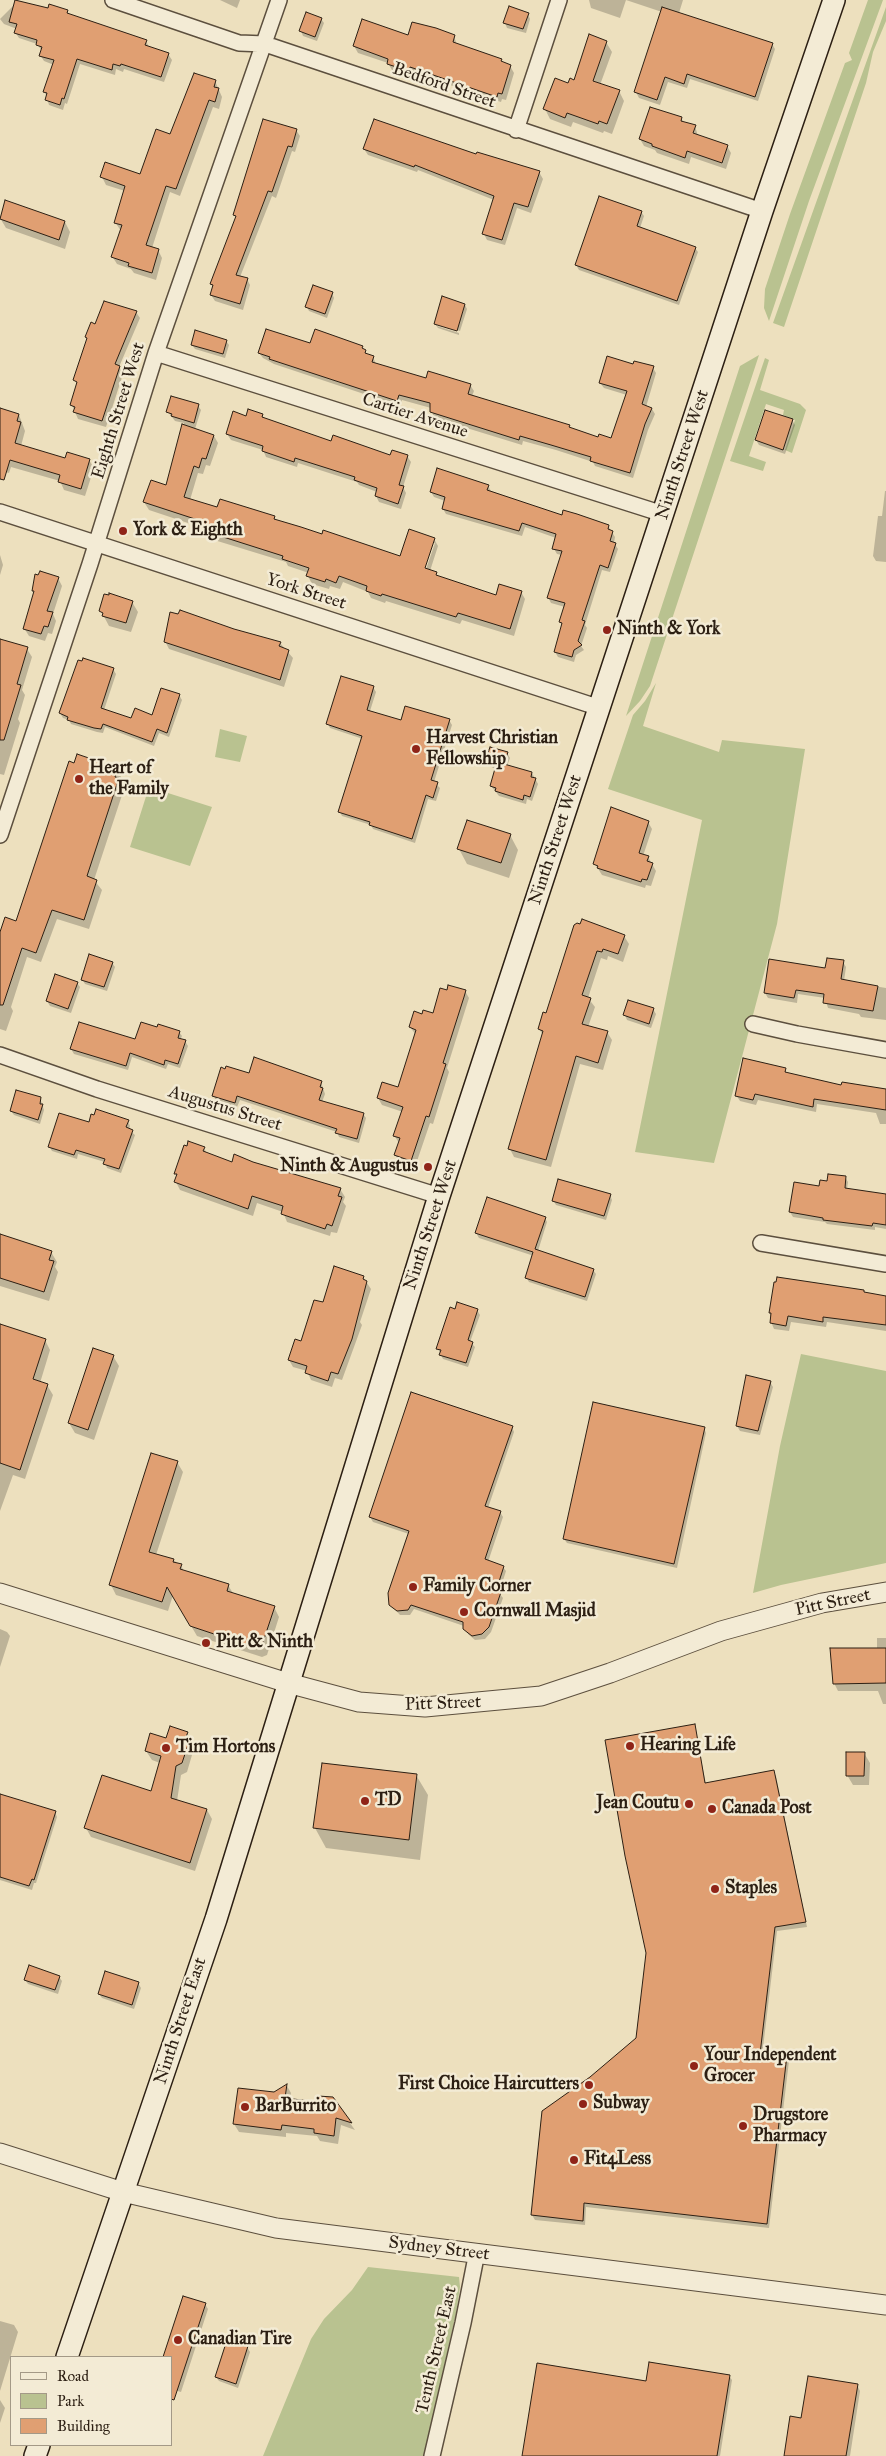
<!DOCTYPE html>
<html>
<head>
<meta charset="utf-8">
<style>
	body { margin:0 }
	#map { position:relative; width:886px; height:2456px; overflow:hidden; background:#ede0be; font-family:"IM FELL Great Primer",serif }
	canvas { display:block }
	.legend { position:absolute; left:10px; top:2356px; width:162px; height:90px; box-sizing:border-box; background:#f3ebd5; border:1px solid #a39987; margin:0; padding:6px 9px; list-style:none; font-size:15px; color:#2c1f13 }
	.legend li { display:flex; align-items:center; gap:10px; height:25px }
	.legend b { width:25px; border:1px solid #a39987 }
</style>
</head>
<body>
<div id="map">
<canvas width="886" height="2456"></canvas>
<ul class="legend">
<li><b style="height:6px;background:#f3ebd5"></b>Road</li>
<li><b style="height:14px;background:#b9c290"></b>Park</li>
<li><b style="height:14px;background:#e09f72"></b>Building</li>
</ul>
</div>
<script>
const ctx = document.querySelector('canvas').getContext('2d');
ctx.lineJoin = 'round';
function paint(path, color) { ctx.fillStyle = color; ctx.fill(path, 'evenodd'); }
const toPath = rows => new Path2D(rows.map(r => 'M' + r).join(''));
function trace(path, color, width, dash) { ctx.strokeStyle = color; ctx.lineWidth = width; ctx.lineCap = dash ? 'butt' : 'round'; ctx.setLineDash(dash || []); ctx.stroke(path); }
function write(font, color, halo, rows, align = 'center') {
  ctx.font = font + ' "IM FELL Great Primer",serif'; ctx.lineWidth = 5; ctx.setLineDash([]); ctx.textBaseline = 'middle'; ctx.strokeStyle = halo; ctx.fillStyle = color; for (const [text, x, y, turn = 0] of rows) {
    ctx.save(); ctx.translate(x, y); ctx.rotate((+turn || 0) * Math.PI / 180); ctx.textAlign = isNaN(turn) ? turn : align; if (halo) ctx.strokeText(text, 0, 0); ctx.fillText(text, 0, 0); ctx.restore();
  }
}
const green = toPath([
	[868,0,883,0,809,201,769,321,764,308,765,289,790,214,845,63,852,60,849,53],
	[886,7,886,21,873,52,866,83,784,327,773,323],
	[759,355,650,686,640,701,626,716,740,366],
	[765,358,769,360,760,390,800,404,806,410,792,453,785,450,795,420,783,415,784,410,766,404,749,456,766,462,763,471,730,461],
	[656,683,643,726,719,752,722,740,805,749,777,924,714,1163,635,1152,702,820,608,789,633,715,645,701],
	[220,729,247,736,240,762,215,757],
	[149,787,212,807,190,866,130,847],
	[801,1354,886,1371,886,1563,781,1585,753,1593,780,1446],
	[368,2267,459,2277,460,2287,456,2313,424,2456,263,2456,311,2339,324,2319,352,2290]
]);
const shadow = toPath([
	[220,0,240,0,237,8],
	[589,0,626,0,620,18,591,8],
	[626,0,683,0,679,13,772,44,775,49,758,101,690,79,687,88,668,82,660,105,639,98,636,92,662,12],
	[18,1,48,10,67,11,69,15,146,41,149,47,168,54,172,60,164,82,124,69,123,72,116,69,115,75,80,64,67,104,65,103,63,110,49,105,45,92,54,65,44,61,40,55,42,51,37,44,19,38,15,32,17,29,4,24,0,19],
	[528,14,530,19,526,33,507,28,505,23],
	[321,19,324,23,317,41,303,36,301,31],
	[454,36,457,45,501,60,504,64,510,66,514,73,506,100,502,99,501,102,414,73,412,77,392,70,388,63,358,53,354,46,409,37],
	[606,42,612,52,600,85,619,91,624,101,612,134,604,131,603,133,573,122,571,127,550,119,545,109,574,81],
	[215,81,222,97,219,109,213,107,180,196,170,192,152,248,158,250,162,258,156,280,134,273,131,269,117,264,112,256,121,231,115,222,125,191,106,185,102,177,141,176],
	[681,118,684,123,695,126,698,136,727,146,731,153,726,169,691,157,689,164,657,153,655,150,644,146,640,139],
	[296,130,300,136,295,152,292,151,276,198,272,196,240,277,247,279,250,285,243,310,215,301,211,295,214,288,211,284,236,219,234,214],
	[364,149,477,156,539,172,543,179,531,213,517,208,505,245,487,240,484,234,494,200,418,170,417,172,368,155],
	[6,202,65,222,70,232,65,249,6,228,0,218],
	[641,212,644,216,640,228,695,248,698,252,679,305,579,270,576,265],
	[332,293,334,298,327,318,309,311,307,307],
	[465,305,467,309,460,331,437,323,437,326,459,333,459,335,438,328,435,324],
	[136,312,140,318,119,367,123,374,106,427,78,419,72,405,78,385,75,380,88,340,86,337,96,326],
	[226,341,229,345,225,358,195,349,192,345],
	[311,345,362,347,368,356,373,357,376,364,427,380,470,385,474,391,472,396,569,426,571,429,599,438,612,439,627,395,604,388,600,383,634,366,653,368,656,373,646,407,652,409,655,414,648,430,633,478,595,466,593,462,556,450,523,441,522,445,434,418,431,408,402,400,400,406,274,364,263,358,259,353],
	[198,406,201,410,195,429,214,436,218,443,210,466,206,465,203,474,198,473,190,500,218,508,274,517,276,521,401,558,434,539,438,546,430,571,438,576,497,596,521,592,525,599,514,636,462,620,460,624,386,601,385,603,371,598,368,592,343,582,340,589,330,586,329,589,312,584,308,576,309,573,288,566,286,562,201,536,197,526,149,510,144,502,166,486,184,423,175,421,168,412],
	[432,543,435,543,424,575,421,574],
	[19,415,25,431,21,446,66,460,89,460,94,468,85,496,64,490,60,481,11,467,9,473,0,470,0,416],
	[262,415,265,420,332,443,391,456,407,456,411,462,403,487,406,493,401,509,379,502,376,496,377,492,359,485,357,482,298,463,297,467,266,457,263,450,231,440,227,434,247,417],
	[792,420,795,425,785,454,759,445,756,440],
	[488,486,491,491,562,516,608,526,615,537,614,543,618,549,610,572,602,570,585,625,587,628,581,646,584,650,576,655,574,662,558,657,555,652,563,626,560,622,565,607,551,603,548,597,562,555,557,554,554,549,556,538,525,527,522,536,446,514,443,509,445,501,434,497,431,492],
	[885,491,886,491,886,562,876,561,873,556,878,516,882,516],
	[0,555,3,565,0,575],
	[58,578,62,586,53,614,56,621,52,634,48,633,45,641,29,636,24,628,35,593,33,590],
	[132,602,138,612,131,632,109,626,101,611],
	[171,613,280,643,293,658,284,687,169,649,165,641,165,634],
	[0,640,27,649,32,657,22,690,25,695,18,719,20,723,4,775,0,774],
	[113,669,116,674,104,710,132,719,153,716,179,695,182,700,169,737,159,733,154,746,105,727,103,733,97,732,71,724,69,720,63,718,60,713],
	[373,687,376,692,370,711,402,722,449,720,452,725,434,782,440,788,436,801,428,799,415,843,373,829,371,825,342,816,340,812,363,739,330,728,328,724],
	[507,753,510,758,507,766,532,773,538,784,532,801,527,799,526,804,499,796,491,786,496,769,489,766,487,762],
	[75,764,117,769,122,779,121,783,124,789,94,880,102,890,89,929,57,919,41,962,27,957,11,1007,13,1011,6,1031,0,1029,0,936,17,923],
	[648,822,652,829,643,856,648,857,656,871,651,886,646,885,645,888,602,875,595,864],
	[510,835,518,850,509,878,467,864,459,849],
	[575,926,624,936,629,944,623,962,608,956,607,960,601,958,588,998,595,1007,588,1027,607,1032,612,1040,603,1070,580,1064,551,1167,514,1157,510,1149,543,1035,539,1029,546,1014],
	[843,962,846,967,844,981,886,988,886,1020,861,1017,859,1014,828,1008,825,998,798,994,797,1003,768,998,765,993,826,970],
	[112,963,115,967,107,991,85,984,82,979],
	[77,983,80,987,71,1013,50,1006,47,1001],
	[465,991,469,998,447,1068,449,1072,433,1124,430,1123,415,1167,400,1162,395,1155,399,1143,394,1135,403,1112,382,1105,378,1098,399,1089,416,1035,410,1027,423,1015,434,1015],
	[653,1009,656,1014,651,1028,627,1020,625,1015],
	[158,1029,179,1032,182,1036,180,1040,185,1041,188,1046,180,1068,168,1064,166,1069,132,1057,128,1070,74,1054,71,1049,136,1041],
	[785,1069,787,1074,842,1087,886,1091,886,1124,880,1124,876,1113,817,1104,816,1112,758,1100,756,1105,740,1101,736,1095],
	[321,1082,325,1094,322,1102,363,1114,366,1118,359,1143,339,1137,337,1132,240,1100,237,1107,216,1101,214,1096],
	[40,1098,44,1110,40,1124,14,1115,11,1111],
	[128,1121,130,1126,129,1130,135,1135,121,1173,107,1168,105,1162,78,1154,77,1159,52,1151,49,1146,90,1124],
	[204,1148,207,1154,232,1163,252,1163,340,1189,345,1197,343,1202,346,1206,337,1233,331,1232,330,1236,287,1222,283,1212,257,1203,253,1216,180,1190,176,1182,177,1176,176,1173],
	[845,1177,848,1182,847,1189,886,1195,886,1229,875,1227,875,1230,827,1224,825,1222,793,1217,790,1212,820,1188,828,1182],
	[610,1195,612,1200,606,1220,556,1205,553,1200],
	[545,1218,547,1222,538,1251,593,1270,596,1274,587,1301,529,1282,526,1277,534,1256,479,1238,476,1233],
	[0,1236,51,1252,57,1262,55,1267,58,1272,49,1301,0,1286],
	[363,1277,371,1289,360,1322,362,1325,342,1380,335,1378,332,1387,311,1380,307,1371,293,1367,289,1360,302,1343,324,1304],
	[864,1291,865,1294,886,1297,886,1331,827,1322,826,1327,791,1322,789,1331,774,1329,771,1322,770,1313],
	[456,1310,477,1310,480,1315,470,1342,475,1347,468,1367,443,1359,438,1349],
	[0,1326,45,1340,50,1350,40,1383,47,1385,53,1395,25,1479,13,1475,0,1511],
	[113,1356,119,1366,94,1440,75,1433,69,1423],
	[770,1382,773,1387,760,1435,740,1431,737,1426],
	[512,1427,514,1432,488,1508,500,1512,503,1517,488,1562,503,1567,506,1571,499,1593,503,1598,491,1632,485,1639,475,1640,468,1634,464,1626,414,1609,410,1615,400,1615,390,1604,409,1534,373,1522,370,1517],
	[704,1428,706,1433,677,1568,567,1543,564,1539],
	[177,1462,183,1472,156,1555,173,1560,181,1565,184,1572,228,1585,234,1595,274,1607,279,1617,267,1655,262,1657,197,1636,173,1595,168,1611,116,1595,111,1585],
	[0,1629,7,1632,10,1636,0,1667],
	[877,1638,886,1638,886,1704,883,1704,878,1691,838,1691,834,1683,877,1649],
	[694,1725,706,1784,773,1772,776,1776,807,1927,777,1931,762,2056,786,2056,789,2061,769,2228,586,2207,585,2225,535,2220,532,2215,591,2078,637,2039],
	[187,1733,192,1742,189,1749,192,1755,187,1772,181,1775,177,1801,207,1810,212,1819,195,1871,91,1837,86,1828,151,1793,160,1763,152,1760,146,1751,167,1739],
	[864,1753,870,1763,869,1785,853,1785,847,1775],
	[416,1775,428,1795,420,1860,326,1848,315,1828],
	[0,1803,55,1812,57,1817,36,1883,34,1883,32,1890,0,1880],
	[59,1977,62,1981,58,1994,28,1984,25,1980],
	[138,1983,141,1988,134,2009,102,1998,99,1994],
	[287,2086,291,2093,290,2100,319,2103,332,2098,355,2130,341,2125,338,2144,320,2141,317,2136,286,2133,286,2137,239,2132,234,2124],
	[184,2297,205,2304,208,2309,181,2392,171,2389,171,2357,164,2357],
	[0,2321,14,2325,18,2332,0,2391],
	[247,2347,250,2352,238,2388,219,2381,216,2377],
	[729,2376,732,2380,720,2456,523,2456,647,2382],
	[857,2385,860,2391,850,2456,785,2456,802,2419],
	[0,2400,5,2408,0,2423]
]);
const building = toPath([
	[15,0,48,8,49,4,68,10,67,13,147,40,145,45,169,53,161,77,121,64,120,66,113,64,112,70,77,59,64,99,62,98,60,105,45,100,47,93,43,92,54,60,39,56,42,47,36,45,37,40,14,33,17,24,9,22,15,0],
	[509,6,529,13,523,29,503,23,509,6],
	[662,7,773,43,755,97,687,74,684,84,665,77,657,100,634,92,662,7],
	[306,12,322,18,315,37,299,31,306,12],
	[362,19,408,35,412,22,436,28,455,35,453,42,502,59,501,61,511,65,502,94,498,93,497,97,410,67,409,71,387,64,388,59,353,46,362,19],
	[589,34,607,41,593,81,620,90,607,124,599,121,598,124,567,113,565,118,543,109,555,78,568,83,570,78,574,80,589,34],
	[194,73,216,80,214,87,219,88,215,102,209,100,176,189,166,186,146,245,159,249,152,273,128,266,129,263,111,257,122,225,114,223,125,186,100,177,105,162,140,174,156,129,170,134,194,73],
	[650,107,682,117,681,121,696,125,693,133,728,145,722,163,687,151,685,158,652,146,652,144,639,139,650,107],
	[263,119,297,129,292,147,288,146,272,192,268,191,236,275,248,278,240,304,210,295,213,285,210,284,236,216,233,215,263,119],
	[374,119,476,154,477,152,540,171,528,207,514,203,502,240,482,234,494,196,415,165,414,167,363,149,374,119],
	[599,196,642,211,637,226,696,247,677,301,575,265,599,196],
	[5,200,65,221,59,240,0,219,5,200],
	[313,285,333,292,325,314,305,307,313,285],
	[442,296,465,304,457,331,434,324,442,296],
	[104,301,137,311,115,364,120,366,102,421,73,412,75,407,70,405,77,382,73,380,87,338,85,337,91,322,95,324,104,301],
	[266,329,310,343,315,329,363,346,362,348,366,350,365,353,374,356,372,362,426,378,428,371,471,384,468,394,570,425,569,427,598,437,599,434,611,438,627,391,599,383,607,356,633,364,634,361,654,366,642,404,652,408,645,424,630,473,590,461,591,457,551,445,520,436,519,440,430,412,430,403,399,395,397,401,269,359,270,357,258,353,266,329],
	[195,330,227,340,223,354,191,345,195,330],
	[171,396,199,404,194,423,171,416,172,414,166,412,171,396],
	[0,408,19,414,17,421,21,422,15,443,65,458,67,452,90,459,81,489,58,482,60,475,10,460,4,480,0,479,0,408],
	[248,409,263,414,262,417,331,441,333,435,390,455,392,450,408,455,399,485,404,486,398,504,375,496,377,488,354,480,355,477,295,458,294,462,262,451,263,446,226,434,233,411,246,416,248,409],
	[765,410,793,419,783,450,755,440,765,410],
	[182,424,214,435,206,459,202,458,199,468,194,466,184,497,217,507,220,499,275,516,274,519,301,527,322,534,323,530,400,556,409,529,435,538,425,568,437,572,436,575,496,595,499,584,522,591,510,629,458,613,456,617,382,594,381,596,366,591,367,586,339,576,336,583,326,579,325,582,306,576,309,568,282,559,283,556,195,528,198,520,143,502,151,480,166,485,182,424],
	[437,468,489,485,487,490,562,515,563,510,577,514,609,525,608,529,613,531,610,541,616,543,608,568,600,565,582,620,585,621,578,641,582,645,574,650,572,657,554,652,562,623,559,622,565,603,547,598,562,551,552,549,556,534,522,523,519,531,442,509,445,497,430,492,437,468],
	[40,571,59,577,47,611,53,612,48,627,44,626,41,634,23,629,34,591,32,591,35,574,38,575,40,571],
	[109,593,133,601,126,623,102,616,103,613,99,611,104,594,109,595,109,593],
	[180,610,234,629,281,642,279,646,289,650,280,680,164,642,170,612,178,614,180,610],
	[0,639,28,647,17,684,21,685,4,740,0,740,0,639],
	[83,658,114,668,101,708,131,718,135,708,152,715,161,688,180,694,167,733,157,729,152,742,103,724,101,729,94,728,67,720,68,717,59,713,78,660,82,661,83,658],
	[341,676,374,686,367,710,401,720,405,706,450,719,431,780,438,782,433,798,426,795,412,839,369,825,370,822,338,812,362,736,326,724,341,676],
	[490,747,508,752,504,764,532,772,531,777,536,778,530,797,524,795,523,800,495,791,496,788,490,786,496,765,485,762,490,747],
	[77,754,118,768,115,777,119,778,87,876,97,880,84,920,52,910,36,953,22,948,3,1005,0,1005,0,932,5,917,16,921,69,761,74,763,77,754],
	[611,807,649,821,639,853,649,856,647,861,653,863,647,880,642,879,641,882,597,868,598,866,593,864,611,807],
	[467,820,511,834,501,863,457,849,467,820],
	[582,919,625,935,618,954,603,949,602,952,597,951,582,995,591,998,582,1024,608,1031,598,1063,576,1056,546,1160,508,1149,543,1031,538,1029,543,1012,546,1013,574,925,577,923,580,924,582,919],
	[89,954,113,962,104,987,81,980,89,954],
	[827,958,844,960,841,979,878,986,873,1011,823,1003,824,994,796,990,794,998,764,993,769,959,825,968,827,958],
	[55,974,78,982,68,1009,46,1001,55,974],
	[448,985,466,990,464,997,443,1063,446,1064,429,1117,426,1116,411,1161,394,1155,400,1138,393,1136,403,1107,377,1098,382,1082,398,1087,416,1030,409,1027,414,1011,422,1014,423,1010,433,1013,440,988,447,990,448,985],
	[628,1000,654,1008,649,1024,623,1015,628,1000],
	[79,1022,135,1039,141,1022,157,1027,158,1024,180,1031,178,1038,186,1040,178,1064,165,1060,164,1065,130,1053,126,1066,70,1049,79,1022],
	[254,1057,322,1081,320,1087,323,1088,319,1100,364,1113,357,1139,335,1133,337,1129,237,1096,235,1103,212,1096,221,1067,225,1069,226,1066,249,1073,254,1057],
	[743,1058,786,1068,785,1072,841,1085,842,1082,886,1089,886,1110,814,1099,813,1107,755,1094,753,1100,735,1096,743,1058],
	[16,1090,41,1097,40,1104,43,1104,38,1120,10,1111,16,1090],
	[96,1109,129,1120,126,1127,133,1130,119,1169,103,1164,105,1159,76,1150,74,1155,48,1147,59,1113,89,1122,91,1114,94,1115,96,1109],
	[188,1141,205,1147,203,1151,232,1162,234,1154,253,1162,341,1188,338,1196,342,1197,332,1226,327,1224,325,1229,281,1214,283,1206,252,1196,248,1209,174,1182,177,1174,174,1174,184,1145,187,1146,188,1141],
	[828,1174,846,1176,845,1188,886,1194,886,1225,873,1223,872,1226,823,1220,823,1218,789,1212,794,1182,819,1186,820,1180,827,1181,828,1174],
	[558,1179,611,1194,604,1216,552,1201,558,1179],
	[487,1197,546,1217,535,1249,594,1269,585,1297,525,1278,533,1252,475,1233,487,1197],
	[0,1234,52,1251,49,1260,54,1261,44,1292,0,1278,0,1234],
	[334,1266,364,1276,363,1279,367,1281,352,1339,338,1374,331,1372,328,1381,305,1373,307,1366,288,1360,295,1339,301,1341,314,1300,323,1302,334,1266],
	[777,1277,864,1290,864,1292,886,1296,886,1325,823,1317,823,1322,788,1316,786,1326,770,1323,771,1313,769,1313,774,1282,776,1282,777,1277],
	[457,1302,478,1309,468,1340,473,1342,466,1363,439,1355,441,1350,436,1349,450,1307,455,1309,457,1302],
	[0,1324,46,1339,33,1379,48,1384,20,1470,0,1463,0,1324],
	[93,1348,114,1355,88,1430,68,1423,93,1348],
	[746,1375,771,1381,758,1431,736,1426,746,1375],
	[411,1392,513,1426,485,1506,501,1511,485,1559,504,1566,496,1591,501,1592,489,1627,482,1634,472,1636,463,1629,463,1622,411,1605,408,1610,397,1611,389,1605,388,1593,409,1531,369,1517,411,1392],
	[593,1402,705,1427,674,1564,563,1539,593,1402],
	[151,1453,178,1461,149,1552,174,1559,173,1562,182,1564,180,1569,229,1584,227,1591,275,1606,262,1645,256,1648,190,1626,167,1587,162,1602,109,1585,151,1453],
	[830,1648,886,1648,886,1683,833,1684,830,1648],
	[695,1724,705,1783,774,1770,806,1922,775,1927,760,2054,787,2055,767,2224,584,2203,583,2221,531,2215,542,2111,590,2077,636,2038,646,1953,625,1856,605,1740,695,1724],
	[170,1726,188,1732,185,1739,188,1745,182,1763,176,1766,171,1798,207,1809,190,1863,84,1828,102,1775,151,1791,161,1756,145,1751,150,1733,166,1738,170,1726],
	[846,1752,865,1752,864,1776,846,1776,846,1752],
	[322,1763,417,1774,409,1840,313,1828,322,1763],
	[0,1794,56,1811,34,1880,32,1879,29,1886,0,1877,0,1794],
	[29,1965,60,1976,55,1990,24,1980,29,1965],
	[105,1971,139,1982,132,2005,98,1994,105,1971],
	[287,2084,285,2098,318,2102,318,2096,333,2097,352,2123,336,2118,334,2136,314,2133,314,2129,282,2125,281,2130,233,2124,238,2088,274,2092,287,2084],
	[183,2296,206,2303,174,2400,171,2399,171,2357,163,2357,183,2296],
	[227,2340,248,2346,236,2384,215,2377,227,2340],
	[649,2362,730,2375,717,2456,522,2456,537,2363,646,2381,649,2362],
	[808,2376,858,2384,846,2456,784,2456,790,2416,801,2418,808,2376]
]);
const minor = toPath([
	[113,0,239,43,265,44,762,211],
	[516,130,559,0],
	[156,353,663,514],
	[0,512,600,708],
	[0,835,90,564,156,353,279,0],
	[753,1024,797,1034,886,1050],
	[0,1055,97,1089,439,1196],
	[761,1243,886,1264],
	[432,2456,463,2323,477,2252]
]);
const tertiary = toPath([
	[0,1593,288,1683,359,1702,425,1707,541,1696,610,1673,721,1631,822,1603,886,1592],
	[0,2153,123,2192,276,2228,886,2305]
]);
const secondary = toPath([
	[67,2357,216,1919,439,1196,762,211,834,0],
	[35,2456,39,2445]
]);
const markers = [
	[123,531,5,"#8f2418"],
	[607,630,5,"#8f2418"],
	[416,749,5,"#8f2418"],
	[79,779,5,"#8f2418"],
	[428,1167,5,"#8f2418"],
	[413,1587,5,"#8f2418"],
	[464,1612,5,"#8f2418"],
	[206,1643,5,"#8f2418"],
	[630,1746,5,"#8f2418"],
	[166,1748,5,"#8f2418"],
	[365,1801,5,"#8f2418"],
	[689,1804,5,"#8f2418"],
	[712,1809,5,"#8f2418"],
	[715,1889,5,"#8f2418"],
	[694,2066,5,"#8f2418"],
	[589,2085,5,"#8f2418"],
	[583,2104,5,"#8f2418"],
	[245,2107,5,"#8f2418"],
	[743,2126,5,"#8f2418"],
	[574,2160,5,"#8f2418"],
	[178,2340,5,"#8f2418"]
];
const streetNames = [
	["Bedford Street",444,86,19],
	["Eighth Street West",119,411,-73],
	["Cartier Avenue",415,416,18],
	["Ninth Street West",683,455,-72],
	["York Street",306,592,18],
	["Ninth Street West",556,840,-72],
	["Augustus Street",225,1109,17],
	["Ninth Street West",431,1225,-72],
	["Pitt Street",833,1603,-12],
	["Pitt Street",443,1704,-2],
	["Ninth Street East",181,2021,-72],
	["Sydney Street",439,2249,7],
	["Tenth Street East",437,2350,-77]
];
const poiNames = [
	["York & Eighth",133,531],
	["Ninth & York",617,630],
	["Harvest Christian",426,739],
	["Fellowship",426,760],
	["Heart of",89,769],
	["the Family",89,790],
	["Ninth & Augustus",418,1167,"right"],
	["Family Corner",423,1587],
	["Cornwall Masjid",474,1612],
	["Pitt & Ninth",216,1643],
	["Hearing Life",640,1746],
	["Tim Hortons",176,1748],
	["TD",375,1801],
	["Jean Coutu",679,1804,"right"],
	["Canada Post",722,1809],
	["Staples",725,1889],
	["Your Independent",704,2056],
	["Grocer",704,2077],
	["First Choice Haircutters",579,2085,"right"],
	["Subway",593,2104],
	["BarBurrito",255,2107],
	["Drugstore",753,2116],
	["Pharmacy",753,2137],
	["Fit4Less",584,2160],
	["Canadian Tire",188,2340]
];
paint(green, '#b9c290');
paint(shadow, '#0003');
paint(building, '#e09f72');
trace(building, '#2c1f13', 1);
trace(minor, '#5c4f3e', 18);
trace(tertiary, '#5c4f3e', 21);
trace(secondary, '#2c1f13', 24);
trace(minor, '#f3ebd5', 15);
trace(tertiary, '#f3ebd5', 19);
trace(secondary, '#f3ebd5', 21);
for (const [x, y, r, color] of markers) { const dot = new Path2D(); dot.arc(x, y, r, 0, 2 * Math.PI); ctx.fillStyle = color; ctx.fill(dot); trace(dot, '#f3ebd5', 2); }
write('18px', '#2c1f13', '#f3ebd5', streetNames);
write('bold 18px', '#2c1f13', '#f3ebd5', poiNames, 'left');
</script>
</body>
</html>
